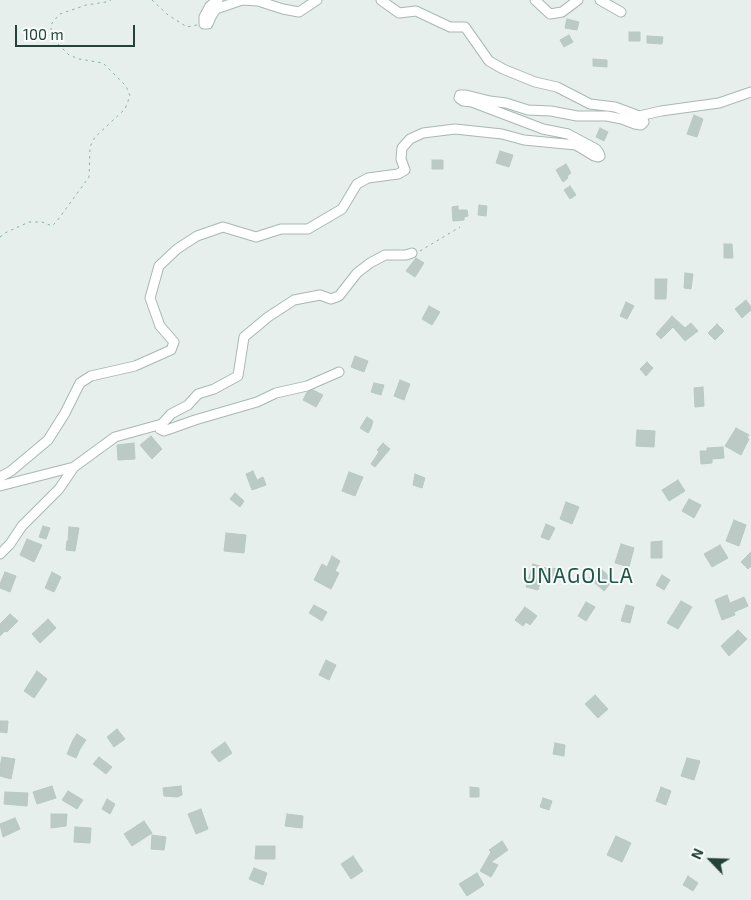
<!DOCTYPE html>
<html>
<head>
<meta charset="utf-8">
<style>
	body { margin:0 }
	#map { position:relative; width:751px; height:900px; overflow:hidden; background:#e6efeb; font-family:"Exo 2",sans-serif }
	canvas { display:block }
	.north { position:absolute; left:686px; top:835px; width:50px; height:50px; -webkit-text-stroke:4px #f7fbf9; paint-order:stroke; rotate:294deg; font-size:14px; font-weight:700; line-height:20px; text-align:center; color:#24423a }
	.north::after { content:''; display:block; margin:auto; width:18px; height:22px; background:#24423a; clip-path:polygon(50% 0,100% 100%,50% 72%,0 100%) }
	.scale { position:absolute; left:15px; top:25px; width:120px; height:22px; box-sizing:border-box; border:2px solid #24423a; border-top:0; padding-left:6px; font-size:15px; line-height:18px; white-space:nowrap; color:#24423a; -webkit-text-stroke:4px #f7fbf9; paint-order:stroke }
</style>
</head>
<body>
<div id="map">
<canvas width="751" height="900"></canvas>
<div class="north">N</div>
<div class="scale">100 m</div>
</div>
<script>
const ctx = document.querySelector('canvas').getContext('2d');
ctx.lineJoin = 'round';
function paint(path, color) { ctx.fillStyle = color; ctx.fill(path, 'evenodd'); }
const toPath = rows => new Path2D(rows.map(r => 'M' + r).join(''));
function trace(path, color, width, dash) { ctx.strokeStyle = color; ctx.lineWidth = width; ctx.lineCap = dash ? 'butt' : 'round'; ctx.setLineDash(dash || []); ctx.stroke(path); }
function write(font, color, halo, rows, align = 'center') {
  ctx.font = font + ' "Exo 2",sans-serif'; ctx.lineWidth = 4; ctx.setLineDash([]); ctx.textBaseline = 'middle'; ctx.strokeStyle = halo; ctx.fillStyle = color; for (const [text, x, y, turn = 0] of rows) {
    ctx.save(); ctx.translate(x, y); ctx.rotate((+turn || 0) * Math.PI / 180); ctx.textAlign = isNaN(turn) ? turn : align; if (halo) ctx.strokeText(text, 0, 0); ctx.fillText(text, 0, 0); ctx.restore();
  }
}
const building = toPath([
	[567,19,579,22,577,30,565,28,567,19],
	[629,32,640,32,640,41,629,41,629,32],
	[569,35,573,42,564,47,560,40,569,35],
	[647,36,663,37,662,44,647,43,647,36],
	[593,59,607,60,607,67,593,66,593,59],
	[694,115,703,119,697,137,687,134,694,115],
	[600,128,608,132,604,141,596,137,600,128],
	[500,151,513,155,509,167,496,163,500,151],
	[432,160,443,160,443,169,432,169,432,160],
	[566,164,571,173,567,176,568,178,563,182,556,170,566,164],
	[570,186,576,195,570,199,564,190,570,186],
	[479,205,487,206,486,216,478,215,479,205],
	[458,206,458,210,467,210,468,216,464,217,464,220,453,221,452,207,458,206],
	[724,244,732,244,733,258,724,258,724,244],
	[416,258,424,263,415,277,406,271,416,258],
	[685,273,693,274,691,289,684,288,685,273],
	[655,279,667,279,666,299,655,299,655,279],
	[746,300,751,307,751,310,742,318,735,309,746,300],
	[626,302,634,306,627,319,620,316,626,302],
	[429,306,440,312,432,325,422,319,429,306],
	[672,316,685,328,691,323,698,331,685,341,673,327,661,339,656,334,672,316],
	[717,324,724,331,715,340,708,333,717,324],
	[355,356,368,361,364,372,351,367,355,356],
	[647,362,653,368,646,376,640,369,647,362],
	[400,380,410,384,404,400,394,396,400,380],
	[374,383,384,385,381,395,371,392,374,383],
	[703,387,704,406,695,407,694,388,703,387],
	[313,390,323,395,316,407,303,400,307,392,313,390],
	[367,417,373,421,371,428,368,433,360,428,367,417],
	[736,428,749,435,747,438,749,439,741,455,725,446,736,428],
	[637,430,655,431,654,447,636,446,637,430],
	[151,436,162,449,152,459,140,445,151,436],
	[134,443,135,459,118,460,117,445,134,443],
	[383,443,390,449,375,467,371,464,379,452,377,450,383,443],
	[723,447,724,458,712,459,712,463,701,464,700,451,707,451,707,448,723,447],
	[253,471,257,480,263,477,266,485,252,490,246,474,253,471],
	[349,472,363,477,355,496,342,491,349,472],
	[415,474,425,478,422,488,413,485,415,474],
	[678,480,685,491,669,501,662,490,678,480],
	[235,493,244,501,240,507,230,499,235,493],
	[689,499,701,505,694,518,682,511,689,499],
	[566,502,579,507,572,524,560,519,566,502],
	[734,520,746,525,739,546,726,541,734,520],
	[546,524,555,528,549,540,541,537,546,524],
	[43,526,50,528,46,539,39,537,43,526],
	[69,527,79,528,75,551,66,550,67,541,68,541,69,527],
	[226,533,246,535,244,553,224,551,226,533],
	[27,539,42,545,34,562,20,555,27,539],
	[662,541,662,558,651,558,651,542,662,541],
	[621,544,634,548,629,567,615,563,621,544],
	[720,545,728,558,712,567,704,554,720,545],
	[751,552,751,566,748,569,741,562,751,552],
	[332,556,340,561,335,571,339,573,331,589,314,580,322,564,327,567,332,556],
	[533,564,549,569,550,568,559,569,556,580,542,576,538,590,526,587,533,564],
	[599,567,613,580,604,591,589,578,599,567],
	[5,572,16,576,10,592,0,588,0,584,5,572],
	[52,572,61,577,54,592,45,588,52,572],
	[662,575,670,580,664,590,656,585,662,575],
	[727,595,730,603,744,597,748,606,734,612,735,615,722,620,715,600,727,595],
	[681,601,692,607,678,629,667,623,681,601],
	[586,602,595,607,586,621,578,616,586,602],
	[314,605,327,612,322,621,309,613,314,605],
	[626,605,634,607,630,623,621,621,626,605],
	[525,607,537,616,530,625,526,622,523,626,515,620,525,607],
	[10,614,18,621,7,632,5,631,0,636,0,624,10,614],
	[48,619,56,628,40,643,32,634,48,619],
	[738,630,747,639,729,656,721,646,738,630],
	[326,660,336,665,329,680,319,675,326,660],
	[37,671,47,679,34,698,24,691,37,671],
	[595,695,608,709,598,718,585,704,595,695],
	[0,721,8,721,7,733,0,732,0,721],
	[117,729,125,739,114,747,107,737,117,729],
	[77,734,86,740,80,749,76,758,67,754,73,740,77,734],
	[225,742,232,753,219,762,211,752,225,742],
	[555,743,565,745,564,756,553,754,555,743],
	[2,757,15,759,11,779,0,776,0,767,2,757],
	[99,757,112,767,106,774,93,764,99,757],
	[687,758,700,761,694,780,681,776,687,758],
	[52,786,56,798,37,804,33,792,52,786],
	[181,786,182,795,177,797,164,796,163,788,181,786],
	[470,787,479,788,479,797,470,797,470,787],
	[661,787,671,791,666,805,656,801,661,787],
	[68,791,83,800,77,809,62,800,68,791],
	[5,792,28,793,27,806,4,804,5,792],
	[543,798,552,801,549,810,540,807,543,798],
	[107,799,115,804,110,814,102,809,107,799],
	[201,809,208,829,196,834,188,814,201,809],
	[51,814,67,814,66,826,51,828,51,814],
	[287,814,303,816,302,828,285,826,287,814],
	[15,818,20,829,3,837,0,824,15,818],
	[144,821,152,833,132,846,124,834,144,821],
	[75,827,91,828,90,843,74,842,75,827],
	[152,835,166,837,164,850,151,849,152,835],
	[616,836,631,843,622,862,607,855,616,836],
	[502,841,508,850,491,862,498,865,491,877,480,871,491,852,489,850,502,841],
	[256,846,275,846,275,859,255,859,256,846],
	[353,856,363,871,351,879,341,864,353,856],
	[254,868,267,873,263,885,249,879,254,868],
	[477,873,484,885,467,896,459,884,477,873],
	[688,876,698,883,693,891,683,885,688,876]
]);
const path = toPath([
	[152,0,168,15,187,27,197,25],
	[0,237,5,233,29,222,42,222,52,226,57,221,89,177,90,147,95,137,125,109,130,96,126,86,103,63,79,59,69,55,50,36,52,23,60,14,86,5,106,2,111,0],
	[420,251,460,227]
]);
const minor = toPath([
	[218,0,210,6,204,17,204,24,208,24,212,15,216,9,242,0,258,1,283,9,299,12,317,0],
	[535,0,550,14,562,12,578,0],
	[600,0,621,12],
	[639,116,661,111,719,103,751,92],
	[162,424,160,429,164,431,195,420,257,402,276,393,307,386,339,372],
	[0,477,11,471,48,440,65,413,80,383,91,376,135,366,171,350,174,342,160,326,150,298,159,266,177,249,197,236,223,227,256,237,281,229,308,229,342,209,357,184,368,178,398,174,405,170,401,159,402,148,410,139,423,133,455,129,502,134,524,140,576,145,594,156,598,157,600,156,599,153,596,149,568,134,543,129,472,102,463,101,459,98,460,95,466,95,490,101,506,103,528,110,551,111,577,116,607,116,622,119,635,124,641,125,644,122,643,119,639,116,615,107,590,104,557,87,535,82,503,69,489,61,465,27,450,27,416,11,399,13,381,0],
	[0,486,74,467],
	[0,554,10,544,22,526,59,489,74,467,115,437,162,424,171,414,188,405,198,394,214,389,238,376,244,337,268,317,294,300,320,295,331,299,339,296,357,273,370,263,385,255,406,255,412,253]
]);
const quarterNames = [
	["UNAGOLLA",578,576]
];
paint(building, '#bbcac4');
trace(building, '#b8c9c2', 1);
trace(minor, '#a8b8b2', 11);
trace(path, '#86b3a5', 1, [2.5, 4]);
trace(minor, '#fff', 9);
ctx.letterSpacing = '1px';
write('21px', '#1f5548', '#f7fbf9', quarterNames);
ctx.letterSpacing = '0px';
</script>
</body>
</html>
